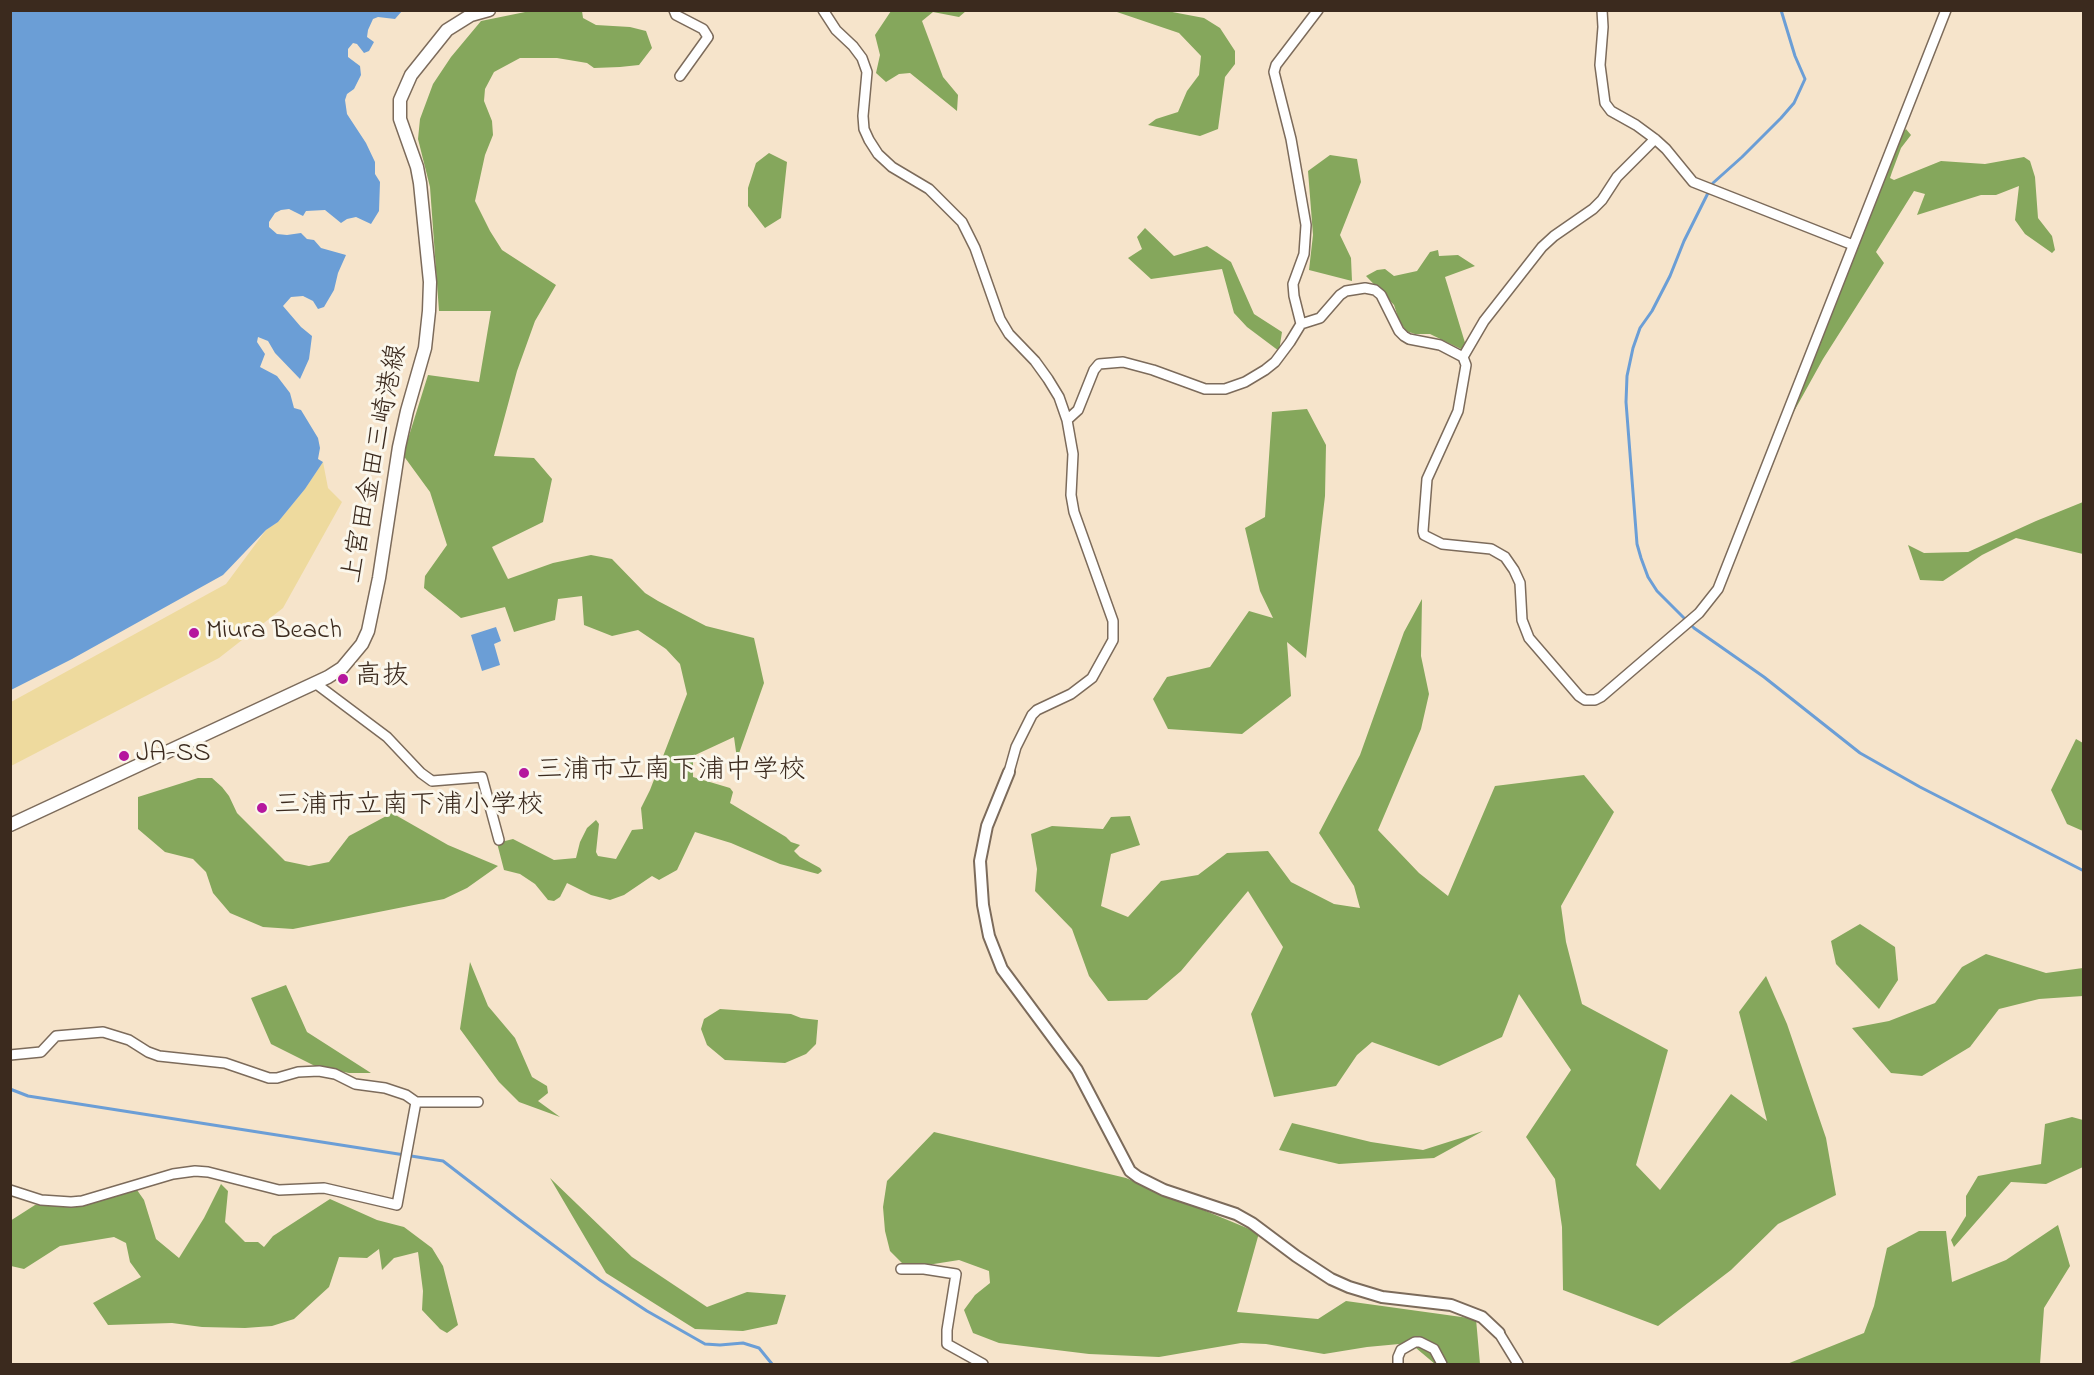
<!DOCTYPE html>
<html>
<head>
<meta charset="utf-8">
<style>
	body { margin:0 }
	#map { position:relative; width:2094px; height:1375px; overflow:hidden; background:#f6e4cb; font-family:"Indie Flower",sans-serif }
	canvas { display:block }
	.frame { position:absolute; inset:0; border:12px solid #3b2a1e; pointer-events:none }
</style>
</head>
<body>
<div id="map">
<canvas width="2094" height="1375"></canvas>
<div class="frame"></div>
</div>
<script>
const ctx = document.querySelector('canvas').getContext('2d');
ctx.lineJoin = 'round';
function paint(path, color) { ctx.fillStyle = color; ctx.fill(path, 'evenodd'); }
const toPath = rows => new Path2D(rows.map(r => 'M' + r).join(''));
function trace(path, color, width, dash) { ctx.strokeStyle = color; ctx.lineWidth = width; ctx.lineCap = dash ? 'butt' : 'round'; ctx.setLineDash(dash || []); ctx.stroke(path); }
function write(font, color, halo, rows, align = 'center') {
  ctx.font = font + ' "Indie Flower","Klee One",sans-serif'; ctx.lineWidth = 6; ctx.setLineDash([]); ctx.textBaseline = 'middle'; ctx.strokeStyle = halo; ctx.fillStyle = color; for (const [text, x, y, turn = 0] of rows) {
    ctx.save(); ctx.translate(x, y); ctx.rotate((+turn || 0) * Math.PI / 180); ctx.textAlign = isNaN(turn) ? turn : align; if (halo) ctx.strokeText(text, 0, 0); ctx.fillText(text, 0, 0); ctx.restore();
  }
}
const forest = toPath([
	[530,11,582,11,583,18,596,25,630,27,646,31,652,48,639,65,620,67,594,68,587,63,557,58,520,58,494,72,485,89,484,101,492,121,493,135,485,155,475,201,490,231,502,250,556,285,535,321,517,371,494,456,534,458,552,479,543,522,492,547,508,579,553,563,591,555,612,559,645,593,658,601,706,626,754,638,764,683,737,759,734,737,693,756,693,777,730,788,733,792,730,803,786,837,791,842,800,845,794,851,800,857,820,868,822,871,818,874,780,864,731,843,695,832,677,870,659,880,652,876,624,895,610,900,591,895,567,883,560,897,554,901,548,900,535,884,520,874,504,870,497,843,513,839,554,860,576,858,580,842,587,828,596,820,599,824,596,852,598,856,616,859,632,830,643,829,641,808,650,790,687,694,680,664,666,649,638,630,612,636,584,625,582,596,558,599,555,620,514,632,505,607,461,618,424,588,425,576,447,545,430,492,403,455,428,375,479,382,491,311,439,311,430,187,418,139,420,119,433,84,451,57,481,21],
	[891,11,966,11,959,17,933,12,922,21,943,77,958,95,957,111,910,73,899,74,886,82,876,73,880,55,875,35],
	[1114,11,1167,11,1204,18,1220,28,1235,51,1235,64,1225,77,1218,129,1200,136,1148,125,1156,119,1178,112,1187,91,1199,75,1201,56,1179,33],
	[1906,129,1911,135,1901,148,1892,172,1890,178,1894,180,1941,161,1985,164,2024,157,2030,161,2035,177,2038,218,2052,236,2055,250,2052,253,2025,234,2015,220,2019,186,1996,195,1981,195,1917,215,1925,194,1914,191,1876,252,1884,263,1823,359,1787,424,1878,196,1899,138],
	[769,153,787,162,781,218,765,228,748,206,748,188,756,163],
	[1330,155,1357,159,1361,182,1340,235,1351,258,1352,281,1309,270,1313,235,1308,171],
	[1145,228,1174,256,1207,246,1231,262,1254,314,1282,332,1279,351,1247,327,1234,313,1222,269,1151,279,1128,258,1142,249,1137,237],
	[1438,250,1439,256,1458,255,1475,266,1445,277,1466,346,1463,350,1430,334,1415,334,1406,331,1399,320,1394,305,1366,276,1377,270,1385,269,1394,276,1417,271,1430,252],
	[1307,409,1326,445,1325,496,1306,658,1287,642,1291,696,1242,734,1168,729,1153,699,1167,677,1210,667,1249,611,1273,618,1260,591,1245,528,1265,517,1272,412],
	[2083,502,2083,554,2016,538,1982,555,1943,581,1920,580,1908,545,1924,553,1968,552,2036,521],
	[1422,599,1421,656,1429,694,1421,729,1378,830,1419,873,1448,896,1495,786,1584,775,1614,812,1561,906,1566,942,1582,1004,1668,1050,1636,1165,1660,1190,1731,1094,1767,1121,1739,1012,1766,976,1787,1024,1826,1138,1836,1195,1778,1224,1731,1270,1658,1326,1563,1290,1562,1227,1555,1179,1526,1137,1571,1070,1519,994,1502,1037,1439,1066,1372,1042,1357,1055,1336,1086,1274,1097,1251,1014,1283,947,1248,891,1181,971,1147,1000,1108,1001,1089,976,1072,929,1035,891,1037,869,1031,834,1052,826,1103,829,1111,817,1130,816,1140,845,1111,854,1101,906,1128,917,1161,881,1198,875,1227,853,1268,851,1291,882,1334,904,1360,908,1354,886,1319,833,1360,755,1404,632],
	[2076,739,2083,743,2083,831,2067,824,2051,790],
	[198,778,212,778,222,787,229,796,237,813,285,861,309,866,329,862,349,836,392,813,448,845,498,866,467,888,444,899,293,929,263,927,230,913,213,893,206,872,193,859,165,852,138,829,138,797],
	[1860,924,1895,947,1898,980,1879,1009,1836,964,1831,941],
	[1986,954,2046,973,2083,968,2083,996,2039,999,1999,1009,1970,1047,1922,1076,1891,1073,1852,1028,1889,1021,1935,1003,1962,967],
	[470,962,488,1006,515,1038,532,1077,547,1086,548,1093,538,1101,560,1117,519,1102,499,1082,460,1029],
	[286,985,307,1032,371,1073,349,1073,315,1066,271,1044,251,998],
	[720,1009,791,1014,801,1018,818,1020,816,1044,806,1054,785,1063,725,1060,707,1045,701,1029,704,1019],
	[2072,1117,2083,1120,2083,1167,2046,1184,2011,1182,1954,1247,1951,1240,1966,1216,1966,1196,1978,1176,2041,1164,2045,1124],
	[1292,1123,1371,1142,1423,1150,1483,1131,1434,1158,1339,1164,1279,1150],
	[934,1132,1126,1178,1259,1233,1237,1312,1318,1319,1346,1301,1476,1319,1480,1364,1435,1364,1410,1343,1367,1347,1324,1354,1266,1344,1241,1343,1159,1357,1089,1354,999,1343,973,1333,964,1310,975,1295,990,1283,989,1271,959,1260,921,1266,904,1265,890,1251,885,1231,883,1207,887,1181],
	[550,1178,632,1257,707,1307,747,1292,786,1295,777,1324,743,1331,695,1329,606,1273],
	[221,1184,228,1191,225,1222,245,1242,258,1242,264,1247,273,1236,330,1199,377,1220,404,1227,432,1248,443,1266,458,1325,447,1333,440,1329,422,1310,423,1291,418,1252,394,1258,382,1270,379,1249,367,1258,339,1257,329,1287,294,1319,272,1326,245,1328,202,1327,172,1323,108,1325,93,1303,141,1277,130,1262,126,1243,114,1237,60,1246,24,1269,11,1266,10,1221,35,1205,81,1206,137,1190,144,1200,156,1239,179,1258,204,1218],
	[2058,1225,2070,1266,2044,1308,2040,1364,1787,1364,1864,1333,1874,1306,1887,1248,1919,1231,1946,1231,1952,1282,2006,1260]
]);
const sand = toPath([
	[323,462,328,488,342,502,283,608,219,658,11,766,11,702,226,584,266,530,278,522,305,489]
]);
const water = toPath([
	[11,10,402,11,395,19,378,17,373,19,368,30,367,37,374,42,369,51,364,53,357,44,353,43,348,49,348,57,360,66,361,75,354,89,347,94,345,100,347,114,366,143,375,162,375,174,380,182,379,211,371,224,356,217,347,219,341,223,325,210,306,211,303,216,289,209,281,210,275,213,269,222,269,227,277,234,287,235,301,233,307,239,314,240,321,248,346,255,338,273,334,290,324,307,318,309,313,301,303,296,291,297,283,306,301,327,312,336,309,359,300,379,275,353,268,341,258,337,257,342,265,354,260,367,277,376,290,393,294,408,301,410,318,438,320,448,318,459,323,462,305,489,278,522,266,530,223,575,72,659,11,690],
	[496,627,501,641,494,644,500,665,482,671,471,635]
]);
const stream = toPath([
	[1781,10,1795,56,1805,79,1794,103,1781,118,1742,157,1713,183,1684,241,1670,276,1652,311,1640,328,1633,348,1627,376,1626,402,1637,544,1641,558,1648,577,1657,591,1694,628,1764,677,1860,753,1920,787,2084,871],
	[10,1089,28,1096,443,1161,517,1218,600,1280,647,1311,705,1344,720,1345,743,1343,759,1348,772,1364]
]);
const minor = toPath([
	[674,10,676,15,703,29,708,37,680,76],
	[823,10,836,30,853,46,862,58,867,72,863,116,864,129,869,140,878,154,892,167,929,189,962,222,975,248,1000,319,1009,334,1035,361,1048,379,1059,397,1067,420,1073,454,1071,495,1074,512,1113,621,1113,640,1092,678,1071,694,1037,710,1032,715,1016,747,1009,772],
	[1602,10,1603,27,1600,65,1605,103,1611,111,1636,125,1655,139,1666,149,1693,182,1853,245],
	[1301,324,1320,318,1340,295,1346,291,1365,288,1375,290,1381,295,1399,331,1404,336,1409,339,1440,345,1463,357,1466,365,1458,411,1427,479,1423,531,1424,535,1442,544,1491,549,1505,557,1514,570,1520,583,1522,620,1529,638,1579,696,1585,700,1595,700,1601,697,1699,613,1718,589,1946,10],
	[1463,357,1484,321,1542,247,1554,236,1593,209,1602,200,1617,177,1655,139],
	[1067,420,1078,410,1094,370,1099,364,1123,362,1153,370,1205,389,1225,389,1245,382,1265,370,1275,362,1290,342,1301,324,1294,296,1293,284,1304,254,1306,225,1291,139,1274,72,1276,65,1318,10],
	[315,683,387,737,421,773,432,781,482,777,499,840],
	[10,1055,41,1052,56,1036,103,1032,129,1040,148,1052,159,1056,225,1063,269,1078,277,1078,298,1072,319,1071,335,1074,355,1084,385,1088,406,1095,416,1102,478,1102],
	[10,1190,41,1200,71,1202,82,1201,173,1174,195,1171,208,1172,279,1190,324,1188,397,1205,416,1102],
	[901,1269,924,1269,956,1274,947,1330,947,1344,983,1364],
	[1499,1333,1518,1364],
	[1398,1364,1398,1357,1401,1350,1415,1342,1420,1342,1434,1349,1442,1364]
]);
const tertiary = toPath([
	[1009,772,987,826,980,861,983,905,989,936,1002,969,1077,1070,1130,1171,1138,1177,1164,1190,1236,1214,1252,1223,1296,1256,1331,1279,1349,1287,1382,1297,1451,1305,1482,1317,1499,1333]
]);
const secondary = toPath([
	[10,825,328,677,342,668,362,644,368,631,379,578,399,447,407,411,425,348,429,311,430,282,420,183,417,167,400,119,400,100,411,75,447,30,471,15,489,10]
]);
const markers = [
	[194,633,6,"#b5179e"],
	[343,679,6,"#b5179e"],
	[124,756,6,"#b5179e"],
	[524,773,6,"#b5179e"],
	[262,808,6,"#b5179e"]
];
const streetNames = [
	["上宮田金田三崎港線",377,464,-79]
];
const poiNames = [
	["Miura Beach",206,633],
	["高抜",355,679],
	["JA-SS",136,756],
	["三浦市立南下浦中学校",536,773],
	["三浦市立南下浦小学校",274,808]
];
paint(forest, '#85a75c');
paint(sand, '#eeda9e');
paint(water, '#6b9ed6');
trace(stream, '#6b9ed6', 3);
trace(minor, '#7c6b5b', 12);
trace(tertiary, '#7c6b5b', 14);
trace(secondary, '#7c6b5b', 15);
trace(minor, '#fff', 9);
trace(tertiary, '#fff', 10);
trace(secondary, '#fff', 12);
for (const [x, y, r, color] of markers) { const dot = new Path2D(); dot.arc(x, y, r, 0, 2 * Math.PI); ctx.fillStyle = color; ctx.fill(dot); trace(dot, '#fbf7ec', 2); }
write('27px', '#3b2a1e', '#fbf7ec', streetNames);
write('27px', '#3b2a1e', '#fbf7ec', poiNames, 'left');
</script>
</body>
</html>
